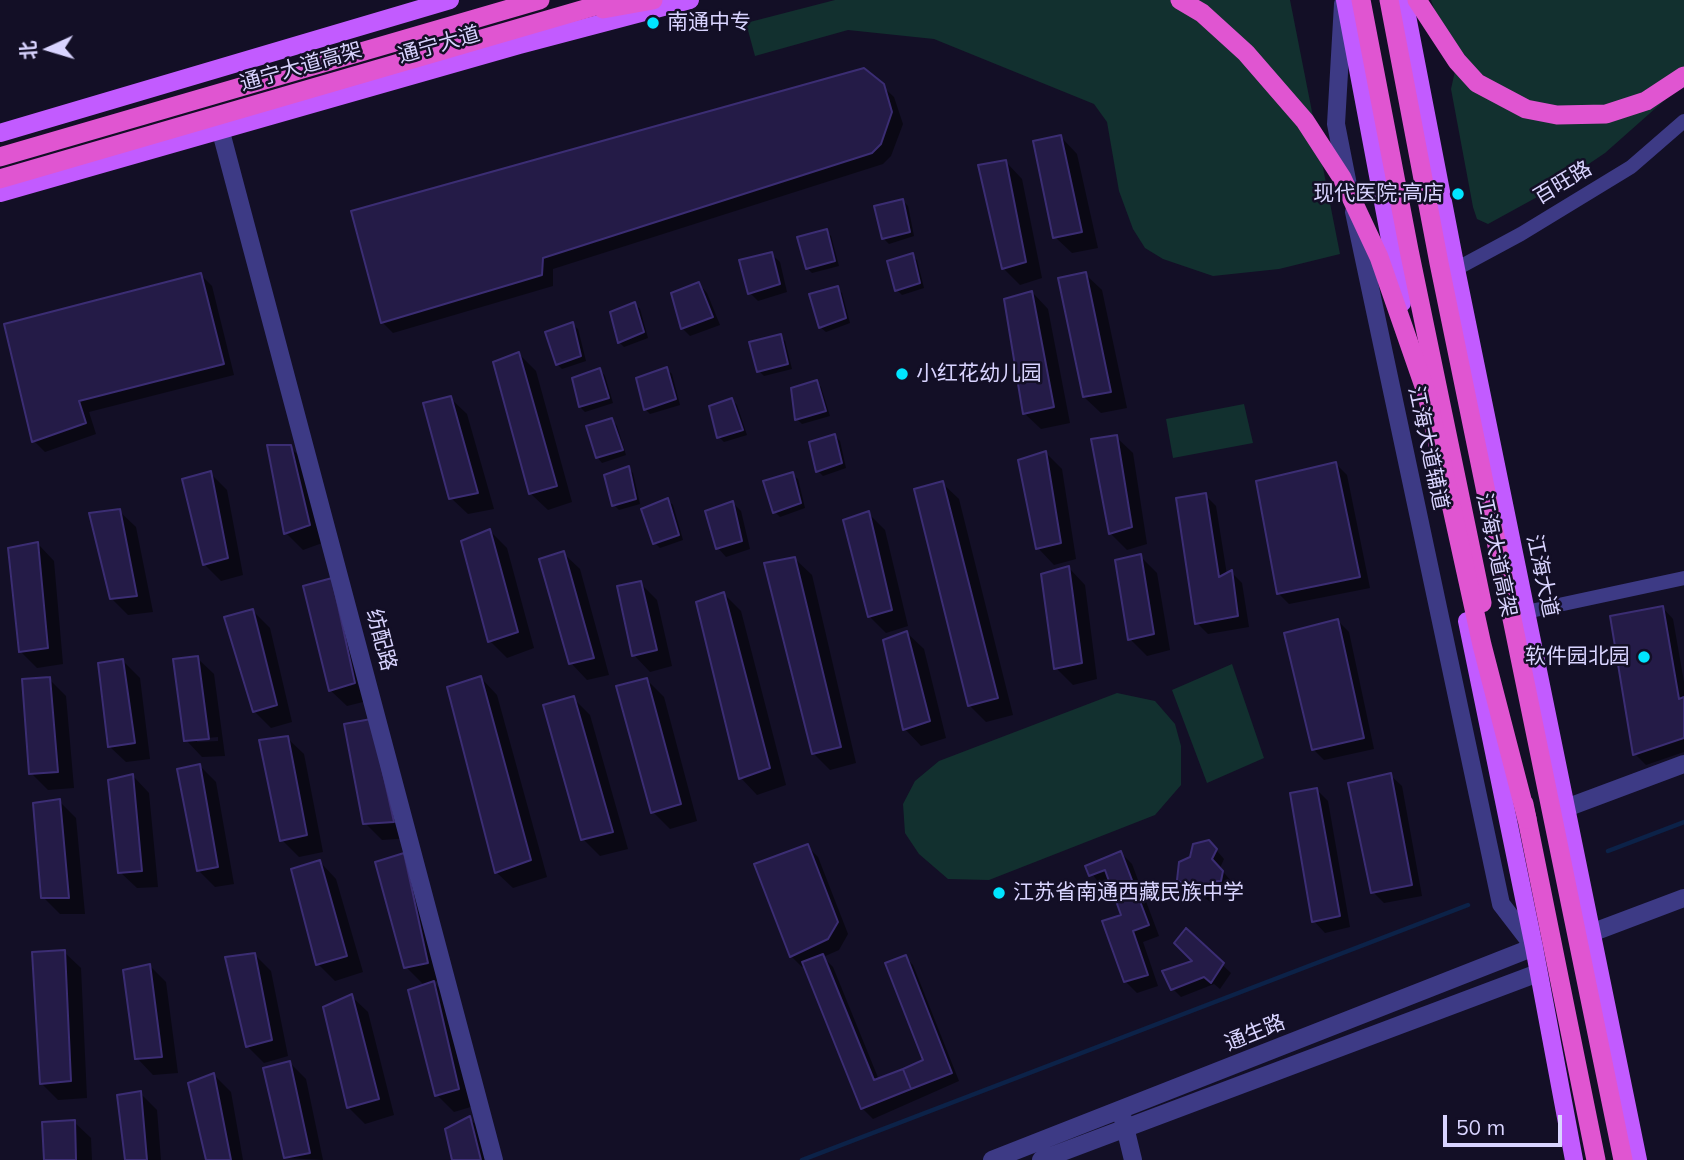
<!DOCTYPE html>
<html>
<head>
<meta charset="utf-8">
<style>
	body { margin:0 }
	#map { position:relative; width:1684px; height:1160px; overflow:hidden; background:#130f26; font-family:Mulish,"Noto Sans SC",sans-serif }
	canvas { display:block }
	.north { position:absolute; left:14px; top:14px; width:70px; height:70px; -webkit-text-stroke:5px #130f26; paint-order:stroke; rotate:266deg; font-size:19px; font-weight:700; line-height:28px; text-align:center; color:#d9d4ff }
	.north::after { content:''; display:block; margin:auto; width:24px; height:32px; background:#d9d4ff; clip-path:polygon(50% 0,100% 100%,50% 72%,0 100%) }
	.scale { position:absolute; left:1443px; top:1115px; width:119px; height:32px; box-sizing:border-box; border:4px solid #d9d4ff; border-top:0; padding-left:9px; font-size:21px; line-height:24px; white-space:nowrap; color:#d9d4ff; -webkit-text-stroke:5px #130f26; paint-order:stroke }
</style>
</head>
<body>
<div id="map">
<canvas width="1684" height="1160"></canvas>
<div class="north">北</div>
<div class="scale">50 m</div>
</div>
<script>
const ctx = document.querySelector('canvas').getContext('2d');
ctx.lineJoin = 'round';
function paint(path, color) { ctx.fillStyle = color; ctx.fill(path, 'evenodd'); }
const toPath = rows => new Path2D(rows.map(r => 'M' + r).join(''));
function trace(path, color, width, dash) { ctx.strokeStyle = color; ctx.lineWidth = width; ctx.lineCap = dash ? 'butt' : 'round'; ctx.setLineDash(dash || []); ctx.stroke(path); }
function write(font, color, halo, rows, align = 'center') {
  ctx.font = font + ' Mulish,"Noto Sans SC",sans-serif'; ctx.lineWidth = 5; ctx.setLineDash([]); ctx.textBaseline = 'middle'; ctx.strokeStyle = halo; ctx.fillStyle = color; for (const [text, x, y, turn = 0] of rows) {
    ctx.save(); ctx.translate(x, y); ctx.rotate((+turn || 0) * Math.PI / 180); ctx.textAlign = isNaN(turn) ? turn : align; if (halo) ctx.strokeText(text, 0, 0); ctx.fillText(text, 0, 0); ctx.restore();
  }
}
const green = toPath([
	[835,0,1290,0,1340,254,1279,269,1213,276,1163,259,1145,248,1133,229,1119,191,1107,122,1094,104,934,39,848,30,755,56,746,23],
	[1431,0,1684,0,1684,83,1605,153,1550,190,1488,224,1477,219,1473,207,1451,89,1455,71],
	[1244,404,1253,443,1173,458,1166,419],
	[1232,664,1264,758,1207,783,1172,690],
	[1117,693,1155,701,1175,724,1181,746,1181,785,1155,815,989,880,948,879,919,854,905,833,903,804,915,781,939,761]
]);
const shadow = toPath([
	[882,86,894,97,903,124,891,156,883,164,553,269,553,286,393,333,382,322],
	[1061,137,1077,154,1098,248,1072,253,1055,237],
	[1006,162,1022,179,1042,278,1020,285,1003,268],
	[903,201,908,206,914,236,889,244,884,239],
	[826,231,831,236,839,266,812,273,807,268],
	[771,254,780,262,787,292,758,301,750,293],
	[912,255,917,260,924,288,902,295,897,290],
	[1085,274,1102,290,1127,408,1101,413,1084,397],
	[201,275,212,286,234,375,89,412,96,434,45,452,34,441],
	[699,284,707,293,720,325,690,336,682,328],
	[837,288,842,293,850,323,826,332,820,327],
	[1032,292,1048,309,1070,423,1041,429,1024,413],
	[635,304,640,309,648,338,624,347,619,342],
	[572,324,578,329,586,361,562,369,557,364],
	[780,336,785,341,792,369,764,376,759,371],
	[519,354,536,371,572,502,548,510,531,494,495,363],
	[667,369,672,374,680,405,650,414,645,409],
	[600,370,605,376,613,403,585,412,580,407],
	[816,382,821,387,830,416,802,424,797,419,793,389],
	[450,398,467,414,494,509,468,514,451,498],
	[732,400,737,405,747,435,724,442,719,437],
	[612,420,617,426,626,455,602,463,597,457],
	[835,436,840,441,846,468,823,476,818,471],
	[1116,437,1133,453,1147,544,1127,550,1110,533],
	[290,447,307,464,325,542,303,550,286,533],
	[1046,453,1062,469,1076,559,1054,565,1038,548],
	[1336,464,1347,475,1370,588,1289,604,1278,593],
	[628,468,633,473,640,504,619,510,614,505],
	[210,473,227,490,243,575,221,581,204,564],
	[792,474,798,479,805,508,780,517,775,512],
	[942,483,959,499,1013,715,986,722,969,705],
	[1205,495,1216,506,1227,575,1231,572,1242,583,1249,627,1208,634,1197,623],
	[668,500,673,505,683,540,660,548,655,543],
	[733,503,741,511,750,549,726,557,718,548,707,512],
	[119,511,136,527,153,612,128,615,112,599],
	[868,513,885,530,908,626,886,633,869,616],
	[490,531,507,548,534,648,507,658,490,641],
	[38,544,54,561,63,664,37,668,20,651],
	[563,553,580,569,609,675,587,680,571,663],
	[1140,556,1157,573,1170,650,1147,656,1130,639],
	[795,559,812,575,856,763,830,770,814,754,766,564],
	[1069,568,1085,585,1097,679,1073,685,1056,668],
	[331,580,371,700,347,706,330,690],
	[640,583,657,600,672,666,650,672,634,655],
	[724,594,741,611,786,785,757,795,741,778],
	[1662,607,1673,619,1684,682,1684,752,1646,765,1635,754],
	[253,611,270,628,292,722,271,728,255,712,227,618],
	[1338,621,1349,632,1374,749,1324,760,1313,749],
	[907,633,924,649,946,738,921,746,905,729],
	[197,658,214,674,225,756,202,757,186,740],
	[218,737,218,741,197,742,197,739],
	[123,661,140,678,150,759,126,762,109,746],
	[481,678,497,695,547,877,513,888,496,872],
	[49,679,66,696,74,788,48,790,31,773],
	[647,680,664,697,697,821,670,829,653,812],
	[573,698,590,715,628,849,600,856,583,839],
	[370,721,410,838,382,840,365,823],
	[287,738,304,754,323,852,299,857,282,840],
	[200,766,216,782,234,884,215,887,198,870],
	[1390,775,1402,786,1422,896,1384,903,1373,892],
	[133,776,149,793,158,887,137,888,120,872],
	[1317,790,1328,801,1350,927,1325,933,1314,921],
	[59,801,76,818,85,914,60,914,43,897],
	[1209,842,1224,859,1220,868,1231,881,1229,889,1218,889,1212,903,1178,879],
	[807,846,818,857,848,934,839,950,823,957,833,967,879,1080,925,1061,905,957,913,965,959,1081,873,1119,862,1108,805,966,802,967,791,956],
	[1121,853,1132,864,1159,936,1143,942,1158,986,1137,993,1126,982,1105,922,1124,916,1111,883,1102,887,1087,867],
	[403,855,444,979,433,982,451,999,474,1106,454,1112,437,1095,410,991,425,986,406,967],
	[320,862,336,879,363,972,335,981,318,964],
	[1186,931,1231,973,1220,989,1214,984,1181,997,1173,989,1195,962],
	[64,952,81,968,87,1098,58,1100,41,1083],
	[255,955,271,971,288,1056,264,1063,247,1046],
	[150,966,166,982,178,1073,153,1075,137,1058],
	[351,996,368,1012,394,1115,365,1124,348,1107],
	[290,1063,306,1079,323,1160,286,1158],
	[214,1075,231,1092,243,1160,208,1160],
	[140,1093,157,1110,161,1160,127,1160],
	[469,1118,486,1135,492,1160,454,1160],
	[74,1122,91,1138,92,1160,46,1160]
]);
const stream = toPath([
	[1608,851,1684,822],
	[802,1160,1468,905]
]);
const building = toPath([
	[864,68,884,84,892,112,881,144,872,153,543,258,542,275,381,323,351,211,864,68],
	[1061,135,1082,232,1053,238,1033,141,1061,135],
	[1006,160,1026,262,1002,269,978,165,1006,160],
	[903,199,910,232,882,239,874,206,903,199],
	[827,229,835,261,806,269,797,237,827,229],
	[772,252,780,284,748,294,739,260,772,252],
	[913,253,920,283,895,291,887,261,913,253],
	[1086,272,1111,392,1083,397,1058,278,1086,272],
	[201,273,224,364,79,401,86,423,32,442,4,324,201,273],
	[699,282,713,317,681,329,671,293,699,282],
	[838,286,846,318,819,328,809,294,838,286],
	[1032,291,1054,407,1023,414,1004,299,1032,291],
	[635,302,644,332,618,343,610,312,635,302],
	[573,322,581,356,556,365,545,332,573,322],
	[781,334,788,364,757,372,749,342,781,334],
	[519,352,557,486,529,494,493,362,519,352],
	[667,367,676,399,644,410,636,378,667,367],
	[600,368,609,398,579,407,572,378,600,368],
	[817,380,826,411,795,420,791,388,817,380],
	[451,396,478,493,449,499,423,403,451,396],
	[732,398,743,430,717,438,709,406,732,398],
	[612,418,623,450,596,458,586,426,612,418],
	[835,434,842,463,816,472,809,442,835,434],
	[1117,435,1132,527,1109,534,1091,439,1117,435],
	[267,445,291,445,310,525,284,534,267,445],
	[1046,451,1061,543,1036,549,1018,460,1046,451],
	[1336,462,1360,577,1277,594,1256,481,1336,462],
	[629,466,636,499,612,506,604,475,629,466],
	[211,471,228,558,203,565,182,479,211,471],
	[793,472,801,503,773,513,763,481,793,472],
	[943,481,998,698,968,706,914,489,943,481],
	[1206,493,1219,577,1232,570,1238,616,1195,624,1176,498,1206,493],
	[668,498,679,535,653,544,641,509,668,498],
	[733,501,742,541,716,549,705,511,733,501],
	[120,509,137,596,110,599,89,513,120,509],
	[869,511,892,610,868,617,843,520,869,511],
	[490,529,518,632,488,642,461,541,490,529],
	[38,542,48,648,19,652,8,548,38,542],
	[564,551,594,658,569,664,539,559,564,551],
	[1141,554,1154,634,1128,640,1115,560,1141,554],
	[795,557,841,747,812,754,764,563,795,557],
	[1069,566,1082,663,1054,669,1041,574,1069,566],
	[332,578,355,683,329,691,303,586,332,578],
	[641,581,657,650,632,656,617,586,641,581],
	[724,592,770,768,739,779,696,602,724,592],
	[1663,606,1679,699,1684,697,1684,738,1633,755,1610,616,1663,606],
	[253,609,277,705,253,712,224,617,253,609],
	[1338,619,1364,738,1312,750,1284,633,1338,619],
	[907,631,930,721,903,730,883,640,907,631],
	[198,656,209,739,184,741,173,659,198,656],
	[123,659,135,743,108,747,98,663,123,659],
	[481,676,531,860,495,873,447,687,481,676],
	[50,677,58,772,29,774,22,679,50,677],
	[647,678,681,804,651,813,616,686,647,678],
	[574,696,613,832,581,840,543,705,574,696],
	[371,719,394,822,363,824,344,724,371,719],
	[288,736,307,835,280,841,259,740,288,736],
	[200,764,218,867,197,871,177,769,200,764],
	[1391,773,1412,885,1371,893,1348,783,1391,773],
	[133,774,142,871,118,873,108,780,133,774],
	[1317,788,1340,916,1312,922,1290,793,1317,788],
	[60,799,69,898,41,898,33,803,60,799],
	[1209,840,1217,849,1212,859,1223,871,1221,881,1210,882,1204,896,1177,880,1179,862,1190,857,1193,844,1209,840],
	[808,844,838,922,828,939,790,957,754,864,808,844],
	[1121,851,1149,925,1133,931,1148,975,1124,982,1102,921,1121,915,1105,870,1089,876,1085,866,1121,851],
	[404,853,428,963,404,968,375,862,404,853],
	[320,860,347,956,316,965,291,869,320,860],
	[1186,928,1224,963,1211,983,1204,977,1171,990,1162,971,1192,961,1174,943,1186,928],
	[65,950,71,1081,40,1084,32,952,65,950],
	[255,953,272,1040,246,1047,225,957,255,953],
	[823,954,874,1080,903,1069,911,1089,861,1109,802,962,823,954],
	[906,955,952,1073,911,1089,903,1069,923,1060,885,963,906,955],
	[150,964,162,1057,135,1059,123,970,150,964],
	[434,981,459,1089,435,1096,408,990,434,981],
	[352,994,379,1099,347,1108,323,1007,352,994],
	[290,1061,310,1153,284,1158,263,1068,290,1061],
	[214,1073,231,1160,206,1160,188,1083,214,1073],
	[141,1091,147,1160,125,1160,117,1095,141,1091],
	[470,1116,481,1160,452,1160,445,1129,470,1116],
	[75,1120,76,1160,44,1160,42,1122,75,1120]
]);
const minor = toPath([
	[1456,269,1521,234,1631,167,1684,121],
	[1526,612,1684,578]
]);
const tertiary = toPath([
	[1343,4,1336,124,1348,185],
	[221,132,494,1160],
	[1566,808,1684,764],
	[1591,933,1684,898],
	[1123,1119,1133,1160],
	[992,1160,1534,947,1501,904,1354,212],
	[1041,1160,1538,973]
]);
const primary = toPath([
	[1345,0,1402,303],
	[1404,0,1456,269,1638,1160],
	[0,133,450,0],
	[0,193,519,45,690,0],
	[1467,621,1534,947,1574,1160]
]);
const trunk = toPath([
	[1361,0,1409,250,1482,603],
	[1389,0,1439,263,1623,1160],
	[1417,0,1457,61,1477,83,1526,109,1557,115,1606,114,1646,101,1684,76],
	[603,9,653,0],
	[0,157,540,0],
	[0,179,616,0],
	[1524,804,1596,1160]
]);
const trunkBridge = toPath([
	[1180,0,1202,13,1246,53,1305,121,1342,178,1379,257,1427,395,1482,645,1527,819]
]);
const markers = [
	[653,23,7,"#00e5ff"],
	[1458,194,7,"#00e5ff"],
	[902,374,7,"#00e5ff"],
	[1644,657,7,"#00e5ff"],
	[999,893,7,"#00e5ff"]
];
const poiNames = [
	["南通中专",667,23],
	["现代医院·高店",1444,194,"right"],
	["小红花幼儿园",916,374],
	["软件园北园",1630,657,"right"],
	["江苏省南通西藏民族中学",1013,893]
];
const streetNames = [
	["通宁大道",439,45,-16],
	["通宁大道高架",301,67,-16],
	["百旺路",1563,183,-31],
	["江海大道辅道",1428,448,78],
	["江海大道高架",1496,555,78],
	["江海大道",1542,576,78],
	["纺配路",381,640,75],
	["通生路",1255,1033,-22]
];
paint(green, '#12302f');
paint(shadow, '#0007');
trace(stream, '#0c2248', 4.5);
paint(building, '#241b47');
trace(building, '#3b2d73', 2);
trace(minor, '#3d3a85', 14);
trace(tertiary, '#3d3a85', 18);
trace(primary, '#c25bff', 18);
trace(trunk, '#e055d1', 19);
trace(trunkBridge, '#e055d1', 19);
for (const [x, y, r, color] of markers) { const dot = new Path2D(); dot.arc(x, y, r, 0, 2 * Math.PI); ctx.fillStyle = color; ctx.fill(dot); trace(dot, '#130f26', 2.5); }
write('21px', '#d9d4ff', '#130f26', poiNames, 'left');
write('21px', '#d9d4ff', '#130f26', streetNames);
</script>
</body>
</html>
